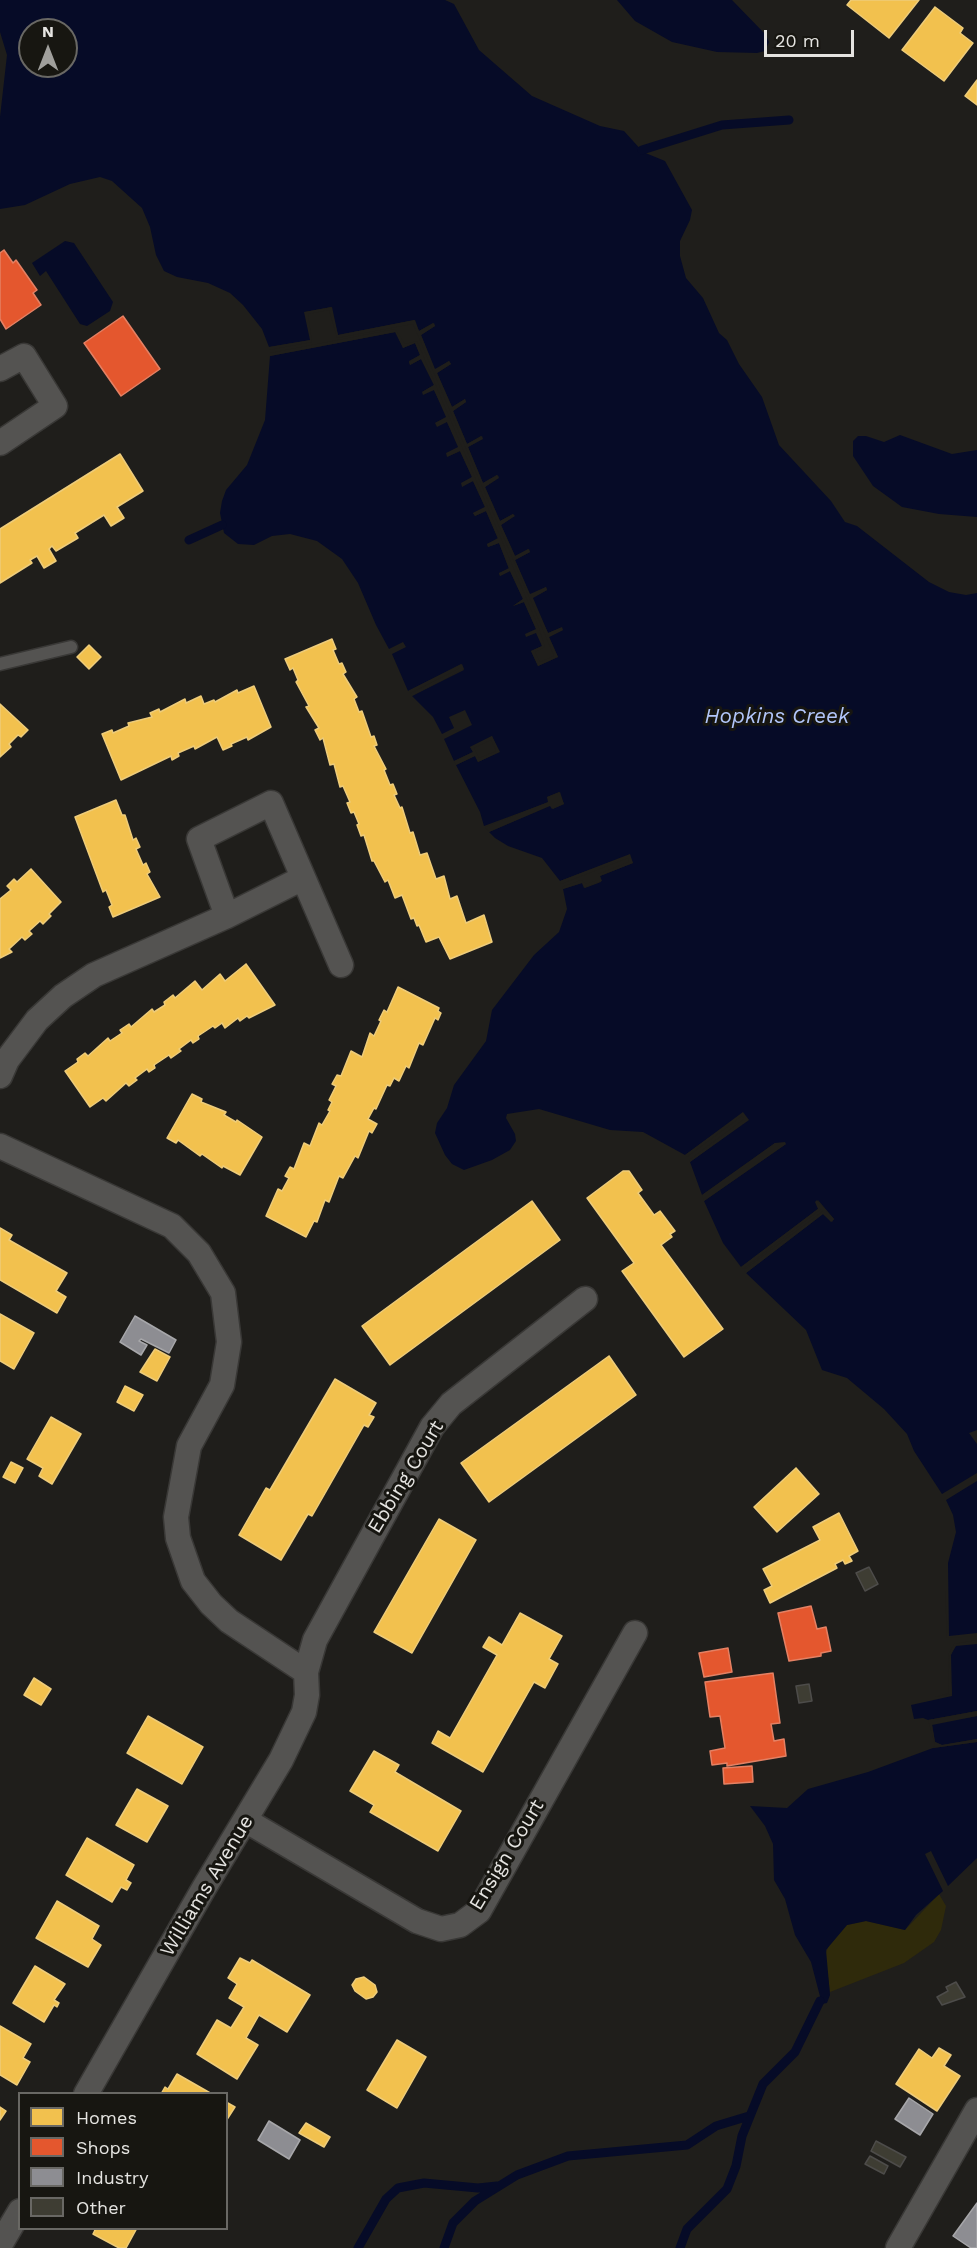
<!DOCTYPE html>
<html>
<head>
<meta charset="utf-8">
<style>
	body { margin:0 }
	#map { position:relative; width:977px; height:2248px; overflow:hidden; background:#1f1e1b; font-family:"Work Sans",sans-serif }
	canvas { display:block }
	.legend { position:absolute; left:18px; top:2092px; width:210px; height:138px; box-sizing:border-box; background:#171611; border:2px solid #696864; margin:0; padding:8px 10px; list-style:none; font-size:18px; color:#e5e4e1 }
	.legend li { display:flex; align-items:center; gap:12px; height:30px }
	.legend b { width:30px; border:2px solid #696864 }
	.north { position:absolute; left:18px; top:18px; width:60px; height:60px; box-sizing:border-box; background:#171611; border:2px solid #696864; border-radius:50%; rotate:0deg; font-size:16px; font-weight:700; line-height:24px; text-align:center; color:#e5e4e1 }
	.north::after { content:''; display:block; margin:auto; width:21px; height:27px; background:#a09f9c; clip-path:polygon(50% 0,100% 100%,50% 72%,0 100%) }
	.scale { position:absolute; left:764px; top:30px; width:90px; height:27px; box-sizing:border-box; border:3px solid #e5e4e1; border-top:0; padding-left:8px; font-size:18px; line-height:21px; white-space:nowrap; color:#e5e4e1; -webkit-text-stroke:4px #171611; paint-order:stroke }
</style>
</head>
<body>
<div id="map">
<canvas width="977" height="2248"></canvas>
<ul class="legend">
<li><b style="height:16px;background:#f2c14e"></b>Homes</li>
<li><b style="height:16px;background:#e4572e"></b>Shops</li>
<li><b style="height:16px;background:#8d8d92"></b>Industry</li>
<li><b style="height:16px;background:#3e3d33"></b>Other</li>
</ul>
<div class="north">N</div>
<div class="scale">20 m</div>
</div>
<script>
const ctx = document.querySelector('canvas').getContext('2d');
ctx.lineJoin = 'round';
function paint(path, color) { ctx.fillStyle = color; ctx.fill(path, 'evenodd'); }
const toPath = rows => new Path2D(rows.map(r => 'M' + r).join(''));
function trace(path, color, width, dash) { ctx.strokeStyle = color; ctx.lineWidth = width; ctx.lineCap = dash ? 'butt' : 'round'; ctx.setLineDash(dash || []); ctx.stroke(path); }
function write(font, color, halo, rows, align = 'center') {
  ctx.font = font + ' "Work Sans",sans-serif'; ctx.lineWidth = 6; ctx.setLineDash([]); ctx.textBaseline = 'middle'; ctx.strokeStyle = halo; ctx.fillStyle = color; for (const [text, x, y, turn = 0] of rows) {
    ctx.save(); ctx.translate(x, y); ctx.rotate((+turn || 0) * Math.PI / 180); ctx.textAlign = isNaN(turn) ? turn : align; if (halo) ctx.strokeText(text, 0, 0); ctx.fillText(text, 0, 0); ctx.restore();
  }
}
const green = toPath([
	[939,1894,946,1906,941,1930,934,1942,904,1963,830,1992,825,1955,829,1945,847,1925,866,1921,905,1930]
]);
const water = toPath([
	[0,0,445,0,454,4,479,50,532,96,600,126,624,131,643,152,665,161,692,210,690,220,680,241,680,256,686,278,703,298,719,333,727,340,739,364,762,397,779,445,831,501,845,522,857,526,929,582,949,592,966,595,977,593,977,1430,969,1433,977,1444,977,1473,942,1494,914,1451,907,1434,884,1409,847,1378,822,1370,806,1330,746,1273,823,1214,832,1222,834,1219,818,1200,819,1208,741,1267,723,1243,704,1201,786,1144,775,1143,702,1195,690,1162,748,1120,743,1113,685,1155,643,1132,610,1130,539,1109,507,1114,506,1118,515,1134,516,1141,510,1150,492,1160,464,1170,452,1164,445,1155,435,1133,437,1123,447,1108,454,1085,486,1041,492,1010,534,955,559,932,567,909,563,889,582,883,585,888,601,882,600,876,633,863,629,855,560,881,542,858,508,846,495,838,489,832,551,805,553,809,564,804,559,792,547,797,549,802,484,826,480,812,456,765,475,756,478,762,499,752,492,736,470,747,473,752,454,761,444,739,472,725,465,710,449,717,454,728,442,734,433,717,412,696,464,670,461,664,408,691,392,654,406,647,403,642,389,649,376,625,358,583,342,559,317,541,290,534,272,536,254,545,238,544,224,533,220,513,222,501,226,490,247,465,265,420,270,356,396,332,403,348,415,343,420,355,409,361,410,365,421,359,434,385,422,392,434,390,447,417,435,423,447,422,459,447,447,457,460,451,472,477,462,486,473,481,485,507,473,513,475,516,486,511,498,539,487,544,488,547,499,543,509,569,499,573,500,576,510,571,523,599,513,606,524,602,536,629,542,646,531,651,538,666,558,657,549,637,563,630,561,628,548,633,532,598,547,590,546,587,530,595,515,560,530,552,528,549,515,556,501,525,514,516,513,514,500,521,485,487,499,477,497,475,483,483,468,447,482,439,481,436,467,444,453,411,466,402,465,399,452,407,437,373,451,364,449,361,435,370,421,335,435,326,433,323,419,331,414,320,338,335,331,307,305,312,311,340,269,347,262,329,243,305,230,293,208,283,177,277,164,271,156,255,150,227,142,208,112,181,100,177,70,184,25,205,0,209,0,117,7,55,0,32],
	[30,30,66,30,66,66,30,66],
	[617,0,732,0,765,34,769,42,765,51,757,53,717,52,672,42,635,21],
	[65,241,74,243,113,302,110,311,87,326,80,324,46,271,40,276,32,263],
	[900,435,952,454,977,450,977,517,939,514,902,507,873,486,853,456,853,441,858,436,866,436,884,442],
	[977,1481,977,1633,949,1636,948,1563,956,1532,953,1515,946,1500],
	[977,1643,977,1711,928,1720,923,1718,914,1719,911,1705,952,1696,951,1655,956,1645],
	[977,1716,977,1739,942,1745,935,1742,932,1724],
	[977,1742,977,1858,948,1886,931,1851,925,1854,943,1891,916,1915,905,1930,866,1921,847,1925,826,1950,830,1995,827,2003,822,2004,811,1962,795,1935,785,1899,774,1880,773,1844,765,1826,750,1806,787,1808,808,1789,868,1772,933,1748]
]);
const pier = toPath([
	[332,307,338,335,415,320,419,331,434,323,435,326,421,335,435,369,449,361,451,364,437,373,452,407,465,399,466,402,453,411,467,444,482,436,483,439,468,447,483,483,497,475,499,478,485,487,500,521,513,514,515,516,501,525,515,556,529,549,530,552,515,560,530,594,546,587,547,590,533,598,548,633,562,627,563,630,549,637,558,657,538,666,531,651,542,646,536,633,526,637,525,634,536,629,524,602,513,606,523,599,510,571,500,576,499,573,509,568,499,543,488,547,487,544,498,538,486,511,475,516,473,513,485,507,473,481,462,487,461,483,472,477,460,451,447,457,446,453,458,447,447,422,437,427,435,423,446,417,434,390,423,395,422,392,434,385,421,359,410,365,409,362,420,355,415,343,403,348,395,332,270,356,270,353,395,329,405,344,417,341,539,628,545,647,535,652,540,662,554,656,413,324,337,338,329,310,308,314,312,342,269,350,269,347,310,340,304,312],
	[462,664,464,669,412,696,410,694,460,668,410,693,408,691],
	[492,736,500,752,478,762,475,756,456,765,454,761,473,752,470,747],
	[491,740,496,751,479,758,474,748],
	[560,792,564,804,552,809,550,806,489,832,485,827,548,802,547,797],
	[630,854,633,863,600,876,602,881,584,888,582,883,563,889,562,887,581,880,586,884,598,880,598,874,629,862,628,858,561,884,560,881],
	[743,1112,749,1120,690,1162,689,1160,744,1119,742,1116,687,1157,685,1155],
	[785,1142,786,1144,704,1201,703,1198,779,1146,703,1198,702,1195,775,1143],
	[817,1200,834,1219,831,1222,823,1214,746,1273,744,1270,823,1211,821,1209,743,1269,741,1267,818,1209,815,1202],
	[945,1591,948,1636,977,1636,947,1638],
	[977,1640,977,1644,956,1646,949,1657,952,1694,935,1697,949,1693,948,1655,954,1644],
	[977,1711,977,1716,932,1725,935,1742,942,1745,977,1739,977,1742,933,1748,935,1745,928,1720]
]);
const homes = toPath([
	[851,0,919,0,889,38,847,5,851,0],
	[935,7,963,28,960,33,973,43,944,81,902,50,935,7],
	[977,80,977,105,965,96,977,80],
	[120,454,143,491,117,507,124,518,111,526,104,515,75,533,78,538,56,551,52,546,49,549,56,561,44,568,37,556,30,560,32,563,0,583,0,529,120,454],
	[332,639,336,649,333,650,339,664,342,663,346,672,343,674,357,697,354,699,359,712,362,711,371,737,374,736,377,745,374,746,386,769,384,770,390,785,393,784,397,794,394,795,400,808,402,807,410,833,413,832,420,855,427,853,436,879,444,876,450,899,457,896,466,923,484,915,492,942,450,959,439,937,426,942,419,925,417,926,414,918,411,919,402,895,395,898,388,880,385,882,374,861,372,861,364,835,361,836,357,825,359,824,354,812,351,813,347,803,350,802,343,786,340,787,334,764,330,765,323,738,320,740,315,730,319,728,306,707,309,706,296,682,298,680,293,668,290,670,285,659,332,639],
	[89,645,101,657,89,669,77,657,89,645],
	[254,686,271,727,248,740,247,737,231,744,232,746,223,750,217,737,195,749,194,746,178,753,179,756,172,760,171,756,121,780,102,734,112,730,113,733,129,726,128,723,152,717,150,713,159,709,160,712,185,699,186,703,201,696,204,704,214,700,215,702,237,690,238,693,254,686],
	[0,704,28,730,21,737,18,735,9,744,11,747,0,757,0,704],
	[116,800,122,815,125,815,133,840,136,838,140,847,136,849,143,865,146,863,150,872,147,874,160,897,113,917,109,907,112,905,106,890,103,892,75,817,116,800],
	[31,869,61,902,49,914,51,916,43,924,40,921,29,931,32,934,25,940,22,937,9,949,12,952,0,958,0,899,11,890,7,886,14,879,17,882,31,869],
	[246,964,275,1005,249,1018,247,1016,240,1021,238,1018,225,1028,222,1023,215,1028,213,1026,198,1036,199,1039,193,1043,191,1040,179,1049,181,1051,171,1058,169,1055,154,1065,155,1068,149,1072,147,1069,135,1078,137,1080,129,1086,126,1083,106,1101,103,1098,90,1107,65,1071,78,1062,77,1059,85,1053,88,1056,108,1038,110,1041,122,1033,120,1030,129,1024,131,1027,152,1009,154,1012,165,1005,164,1002,173,995,175,998,195,981,202,990,220,974,225,981,246,964],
	[398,987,439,1008,438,1011,441,1013,438,1020,435,1018,423,1045,419,1043,409,1068,406,1066,399,1081,394,1078,390,1086,387,1085,376,1109,374,1108,368,1119,377,1124,372,1133,369,1131,358,1158,355,1156,343,1178,339,1176,329,1202,325,1200,317,1222,314,1221,306,1237,266,1216,278,1189,282,1191,289,1178,285,1176,290,1167,294,1169,304,1143,310,1146,319,1123,322,1125,330,1111,328,1110,332,1102,329,1100,336,1086,332,1084,337,1075,341,1076,351,1051,362,1057,370,1033,374,1036,381,1021,379,1020,384,1010,387,1012,398,987],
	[192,1094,202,1099,201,1102,226,1112,224,1115,236,1122,237,1120,262,1137,240,1175,223,1166,222,1168,202,1154,200,1156,178,1140,176,1143,167,1138,192,1094],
	[623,1171,629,1171,642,1190,638,1193,654,1215,660,1211,675,1231,670,1234,672,1237,661,1245,723,1329,684,1357,622,1271,634,1263,587,1198,623,1171],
	[532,1201,560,1240,390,1365,362,1326,532,1201],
	[0,1228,12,1235,9,1240,67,1273,56,1291,66,1297,57,1313,0,1280,0,1228],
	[0,1314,34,1333,14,1369,0,1361,0,1314],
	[155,1349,170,1357,157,1381,140,1372,155,1349],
	[609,1356,636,1395,489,1502,461,1463,609,1356],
	[335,1379,376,1403,369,1415,374,1417,368,1427,364,1425,312,1516,308,1514,281,1560,239,1535,266,1488,270,1490,335,1379],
	[125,1386,143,1395,134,1411,117,1402,125,1386],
	[51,1417,81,1434,52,1484,39,1476,43,1468,27,1459,51,1417],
	[11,1462,23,1468,15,1483,3,1477,11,1462],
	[796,1468,819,1494,777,1532,754,1507,796,1468],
	[839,1513,858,1551,849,1556,852,1561,845,1564,843,1560,835,1564,837,1568,770,1603,764,1590,772,1586,763,1569,820,1540,813,1527,839,1513],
	[439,1519,476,1540,412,1653,374,1632,439,1519],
	[520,1613,562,1636,549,1659,558,1664,545,1688,534,1682,483,1772,432,1743,438,1731,450,1738,497,1655,483,1647,489,1637,502,1645,520,1613],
	[34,1678,51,1689,41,1705,24,1695,34,1678],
	[148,1716,203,1747,182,1784,127,1753,148,1716],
	[374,1751,399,1765,395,1772,461,1811,438,1851,370,1812,374,1805,350,1791,374,1751],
	[137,1789,168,1806,147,1842,116,1825,137,1789],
	[87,1838,134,1865,126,1880,131,1883,127,1890,121,1887,112,1902,66,1875,87,1838],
	[57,1901,99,1926,92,1939,101,1945,88,1967,36,1938,57,1901],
	[240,1958,250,1963,252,1960,310,1995,287,2032,259,2015,246,2038,258,2045,237,2079,197,2054,217,2020,231,2028,244,2007,229,1998,237,1984,228,1978,240,1958],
	[35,1966,65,1984,54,2000,59,2003,57,2007,54,2005,44,2022,13,2003,35,1966],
	[364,1977,375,1985,377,1992,373,1997,366,1999,355,1991,352,1985,356,1979,364,1977],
	[0,2026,31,2044,23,2058,30,2062,17,2085,0,2075,0,2026],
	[397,2040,426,2057,397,2108,367,2090,397,2040],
	[939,2048,951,2055,944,2066,960,2076,937,2111,896,2084,919,2049,932,2058,939,2048],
	[177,2074,212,2094,161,2094,165,2087,168,2089,177,2074],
	[226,2102,235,2107,226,2121,226,2102],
	[0,2107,6,2111,0,2120,0,2107],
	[306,2123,330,2137,324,2147,299,2133,306,2123],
	[92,2228,137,2228,126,2248,119,2248,93,2234,95,2230,92,2228]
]);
const shops = toPath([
	[4,250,13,263,16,260,37,290,33,293,41,305,6,329,0,319,0,253,4,250],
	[123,316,160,369,121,396,84,343,123,316],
	[811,1606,817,1629,826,1627,831,1651,821,1653,821,1656,789,1661,778,1613,811,1606],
	[728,1648,732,1672,704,1677,699,1653,728,1648],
	[773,1673,780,1723,771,1724,774,1741,784,1739,786,1756,727,1766,727,1763,712,1765,710,1751,725,1748,720,1716,710,1717,705,1682,773,1673],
	[752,1766,753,1782,724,1784,723,1768,752,1766]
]);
const industry = toPath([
	[135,1316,176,1340,169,1353,141,1339,139,1341,147,1345,141,1355,120,1342,135,1316],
	[909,2098,933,2114,920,2135,895,2119,909,2098],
	[269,2121,300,2140,289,2159,258,2140,269,2121],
	[977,2203,977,2248,971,2248,953,2236,977,2203]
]);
const stream = toPath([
	[642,150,722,125,789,120],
	[189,540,222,525],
	[358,2248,386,2199,398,2188,424,2183,478,2188,497,2186],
	[444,2248,453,2223,475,2201,517,2175,568,2156,687,2145,716,2126,749,2116],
	[680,2248,687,2229,727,2189,736,2166,742,2136,763,2084,795,2052,820,2001]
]);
const building = toPath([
	[869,1567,878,1584,865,1591,856,1573,869,1567],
	[809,1684,812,1701,799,1703,796,1686,809,1684],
	[956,1982,965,1997,942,2005,937,1997,948,1991,946,1987,956,1982],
	[876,2141,906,2157,900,2167,871,2151,876,2141],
	[870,2156,888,2166,884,2174,865,2164,870,2156]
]);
const service = toPath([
	[0,664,71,647]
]);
const minor = toPath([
	[0,369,24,356,55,406,0,443],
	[227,916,199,839,271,803,341,965],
	[0,1076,7,1060,37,1020,63,996,94,975,227,916,303,878],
	[0,1146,172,1226,199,1253,223,1293,229,1342,222,1385,189,1446,176,1517,178,1538,193,1581,211,1604,229,1621,306,1672],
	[245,1820,417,1921,441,1929,460,1925,479,1911,635,1633],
	[86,2094,204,1888,281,1760,304,1712,307,1695,306,1672,315,1640,432,1427,451,1404,585,1299],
	[0,2245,20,2211],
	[898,2248,977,2110]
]);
const streetNames = [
	["Ebbing Court",406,1477,-59],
	["Ensign Court",507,1855,-59],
	["Williams Avenue",207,1886,-59]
];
const waterNames = [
	["Hopkins Creek",777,717]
];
paint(green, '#2f2a0b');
paint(water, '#060b27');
paint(pier, '#1f1e1b');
paint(homes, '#f2c14e');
trace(homes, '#eecc7a', 1.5);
paint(shops, '#e4572e');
trace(shops, '#e48164', 1.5);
paint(industry, '#8d8d92');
trace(industry, '#a7a7aa', 1.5);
trace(stream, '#060b27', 9);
paint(building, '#3e3d33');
trace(building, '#4d4c4a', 1.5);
trace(service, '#393836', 15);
trace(minor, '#393836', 27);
trace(service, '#545351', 12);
trace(minor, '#545351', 24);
write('20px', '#e5e4e1', '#171611', streetNames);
write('italic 21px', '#b2c6fa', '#171611', waterNames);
</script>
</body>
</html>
